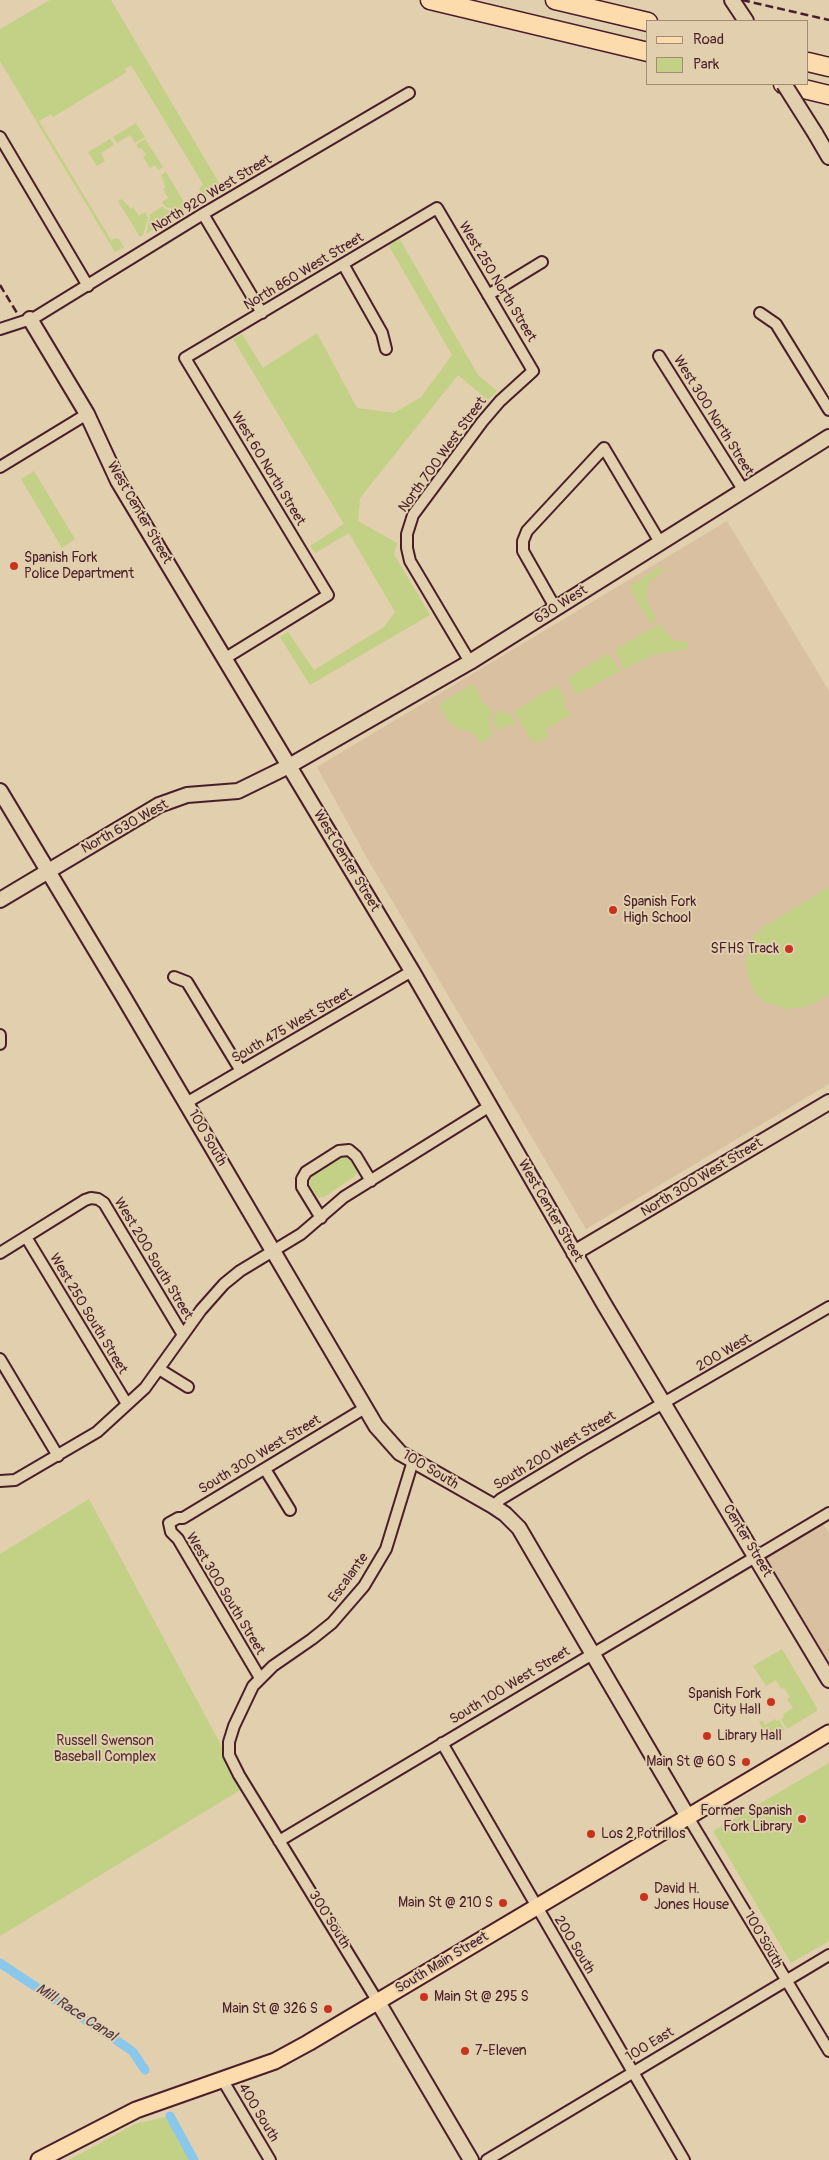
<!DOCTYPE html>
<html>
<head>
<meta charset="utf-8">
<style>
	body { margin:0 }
	#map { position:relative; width:829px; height:2160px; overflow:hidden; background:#e1cfad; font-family:Pangolin,sans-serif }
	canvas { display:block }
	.legend { position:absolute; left:646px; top:20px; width:162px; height:65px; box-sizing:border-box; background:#e1cfad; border:1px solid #a58979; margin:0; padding:6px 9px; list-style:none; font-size:15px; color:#4a1f2b }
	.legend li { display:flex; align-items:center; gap:10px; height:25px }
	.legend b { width:25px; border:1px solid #a58979 }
</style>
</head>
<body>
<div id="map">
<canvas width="829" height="2160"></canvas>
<ul class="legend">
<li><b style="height:6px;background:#fcdcac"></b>Road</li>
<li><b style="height:14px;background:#c2d186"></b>Park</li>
</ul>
</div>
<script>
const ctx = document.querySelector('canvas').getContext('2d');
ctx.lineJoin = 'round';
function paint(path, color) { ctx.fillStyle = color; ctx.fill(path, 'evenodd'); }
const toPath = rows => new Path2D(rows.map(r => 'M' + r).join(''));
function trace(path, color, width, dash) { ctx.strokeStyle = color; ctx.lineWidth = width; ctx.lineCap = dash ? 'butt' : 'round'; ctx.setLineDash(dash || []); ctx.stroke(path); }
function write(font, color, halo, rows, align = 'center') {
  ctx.font = font + ' Pangolin,sans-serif'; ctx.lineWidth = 4; ctx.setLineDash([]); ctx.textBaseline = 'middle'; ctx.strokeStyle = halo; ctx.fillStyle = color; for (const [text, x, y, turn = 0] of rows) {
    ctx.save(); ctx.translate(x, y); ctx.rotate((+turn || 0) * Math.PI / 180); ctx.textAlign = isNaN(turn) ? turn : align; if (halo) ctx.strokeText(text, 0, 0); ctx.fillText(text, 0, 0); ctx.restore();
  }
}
const built = toPath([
	[727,521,829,691,829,1084,586,1229,367,858,317,767],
	[820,1519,829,1533,829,1680,756,1556]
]);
const green = toPath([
	[50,0,111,0,222,188,204,199,199,189,203,184,131,65,125,69,127,72,53,117,51,114,39,121,111,240,118,238,124,247,115,252,0,61,0,29],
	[136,123,145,137,135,143,130,135,117,143,113,137],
	[110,139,114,145,101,153,105,161,97,166,88,152],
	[145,139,163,167,158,170,155,165,150,168,143,157,146,155,141,148,139,149,137,147,137,144],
	[166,172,188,209,183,211,166,207,162,202,168,198,163,189,166,188,161,175],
	[122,199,131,209,133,207,139,216,145,212,148,218,143,235,140,237,118,201],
	[163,206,164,209,181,213,146,234,150,217,149,215],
	[399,238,478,375,497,391,488,400,458,375,360,498,358,521,397,543,394,554,430,615,310,685,280,637,288,632,314,670,384,627,395,612,349,533,315,553,310,546,344,524,233,339,242,334,263,368,317,333,357,408,394,413,421,397,452,355,389,246],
	[34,471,75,539,62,548,21,479],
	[661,566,663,571,656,576,647,586,646,599,656,619,650,623,629,587],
	[659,624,673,640,689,642,687,649,656,654,624,669,615,650],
	[608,654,620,671,576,695,568,678],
	[473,684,483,702,492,710,489,721,492,728,490,730,493,735,480,743,475,734,453,726,444,716,440,703],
	[555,686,558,687,566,701,563,703,570,715,545,730,549,736,536,744,533,739,531,740,514,711],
	[496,711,509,713,516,725,514,727,512,723,500,730,494,724],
	[829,887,829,994,813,1004,799,1008,786,1009,763,1001,754,991,748,978,746,964,749,943,755,935,766,925],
	[342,1157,351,1159,358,1171,354,1177,324,1197,318,1198,310,1186,310,1177],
	[89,1499,222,1747,222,1754,242,1789,0,1936,0,1554],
	[782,1649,817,1708,817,1711,787,1729,781,1719,784,1717,783,1714,793,1708,787,1699,790,1697,784,1688,781,1689,776,1680,766,1686,753,1666],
	[775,1719,776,1721,779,1720,785,1730,770,1740,759,1722,762,1720,765,1725],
	[829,1763,829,1941,791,1963,713,1831],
	[170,2116,194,2160,69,2160,135,2124]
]);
const canal = toPath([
	[0,1963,125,2046,133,2052,145,2070],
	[170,2116,194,2160]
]);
const street = toPath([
	[0,137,88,286],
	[203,214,262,313],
	[343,264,382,333,386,349],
	[488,295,542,262],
	[760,313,776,324,829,410],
	[0,329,34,318,203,214,409,93],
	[659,356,744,491],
	[0,467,87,414],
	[556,609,523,551,523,541,527,531,604,448,661,544],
	[224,659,328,595,185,358,437,208,533,371,500,401,482,422,413,515,407,534,407,548,410,561,470,662],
	[174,977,187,982,241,1071],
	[0,1035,0,1044],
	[186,1103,412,971],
	[321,1218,302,1187,302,1179,306,1172,339,1151,349,1150,356,1156,371,1181],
	[26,1237,127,1404],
	[0,1253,85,1200,91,1198,98,1199,104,1203,183,1335],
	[0,1359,58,1456],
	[159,1369,188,1387],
	[265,1469,290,1510],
	[0,1481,15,1480,97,1432,145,1388,201,1310,224,1284,240,1271,301,1234,344,1197,490,1106],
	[493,1506,501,1499,584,1449,829,1307],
	[260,1678,178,1539,171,1532,169,1523,178,1518,183,1518,365,1408],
	[442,1743,684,2160],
	[688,1817,829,2051],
	[279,1841,829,1513],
	[378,2002,239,1775,229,1755,229,1742,234,1726,253,1686,273,1666,312,1639,332,1623,364,1586,386,1549,413,1461],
	[222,2079,270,2160],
	[487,2160,829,1955]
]);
const secondary = toPath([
	[732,0,746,21],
	[815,133,829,157],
	[30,319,87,414,118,481,412,971,604,1304,829,1680],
	[0,791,123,996,376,1426,400,1453,493,1506,505,1514,519,1528,688,1817],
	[0,900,159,805,187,795,238,791,289,766,470,662,829,437],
	[574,1253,829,1102],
	[378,2002,471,2160]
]);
const primary = toPath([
	[39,2160,136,2110,275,2061,308,2043,829,1733]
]);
const highway = toPath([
	[430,0,648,52],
	[555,0,648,22],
	[808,62,829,67],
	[783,84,829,95]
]);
const rail = toPath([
	[742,0,829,20],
	[0,285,17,313]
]);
const secondaryBridge = toPath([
	[784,84,815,133]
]);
const markers = [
	[14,566,5,"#c8321e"],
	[613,910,5,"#c8321e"],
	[789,949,5,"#c8321e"],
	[771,1702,5,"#c8321e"],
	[707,1736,5,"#c8321e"],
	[746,1762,5,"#c8321e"],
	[802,1819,5,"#c8321e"],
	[591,1834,5,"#c8321e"],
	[644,1897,5,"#c8321e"],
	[503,1903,5,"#c8321e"],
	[424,1997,5,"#c8321e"],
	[328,2009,5,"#c8321e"],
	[465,2051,5,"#c8321e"]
];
const streetNames = [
	["North 920 West Street",212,194,-31],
	["North 860 West Street",304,272,-31],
	["West 250 North Street",497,282,59],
	["West 300 North Street",713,416,58],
	["North 700 West Street",443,455,-54],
	["West 60 North Street",268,469,59],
	["West Center Street",139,513,60],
	["630 West",561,605,-32],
	["North 630 West",125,827,-29],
	["West Center Street",346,861,59],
	["South 475 West Street",292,1026,-30],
	["100 South",207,1138,60],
	["North 300 West Street",702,1178,-31],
	["West Center Street",550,1211,60],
	["West 200 South Street",153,1259,59],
	["West 250 South Street",88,1314,59],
	["200 West",724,1353,-30],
	["South 200 West Street",555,1451,-31],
	["South 300 West Street",260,1455,-31],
	["100 South",430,1470,31],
	["Center Street",747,1541,59],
	["Escalante",349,1578,-54],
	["West 300 South Street",225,1594,59],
	["South 100 West Street",510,1686,-31],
	["300 South",329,1920,58],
	["100 South",763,1940,60],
	["200 South",574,1945,59],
	["South Main Street",442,1963,-31],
	["100 East",650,2045,-31],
	["400 South",258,2113,59]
];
const poiNames = [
	["Spanish Fork",24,558],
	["Police Department",24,574],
	["Spanish Fork",623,902],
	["High School",623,918],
	["SFHS Track",779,949,"right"],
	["Spanish Fork",761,1694,"right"],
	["City Hall",761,1710,"right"],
	["Library Hall",717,1736],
	["Main St @ 60 S",736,1762,"right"],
	["Former Spanish",792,1811,"right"],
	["Fork Library",792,1827,"right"],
	["Los 2 Potrillos",601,1834],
	["David H.",654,1889],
	["Jones House",654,1905],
	["Main St @ 210 S",493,1903,"right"],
	["Main St @ 295 S",434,1997],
	["Main St @ 326 S",318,2009,"right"],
	["7-Eleven",475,2051]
];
const parkNames = [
	["Russell Swenson",105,1741],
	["Baseball Complex",105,1757]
];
const waterNames = [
	["Mill Race Canal",76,2013,33]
];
paint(built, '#d8c0a0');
paint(green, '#c2d186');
trace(canal, '#89c8ea', 9);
trace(street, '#4a1f2b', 14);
trace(secondary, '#4a1f2b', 18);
trace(primary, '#4a1f2b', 19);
trace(highway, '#4a1f2b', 21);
trace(street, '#e1cfad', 10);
trace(secondary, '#e1cfad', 14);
trace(primary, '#fcdcac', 15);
trace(highway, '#fcdcac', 18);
trace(rail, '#4a1f2b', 2.5, [8, 4]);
trace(secondaryBridge, '#4a1f2b', 18, []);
trace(secondaryBridge, '#e1cfad', 14);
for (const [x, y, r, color] of markers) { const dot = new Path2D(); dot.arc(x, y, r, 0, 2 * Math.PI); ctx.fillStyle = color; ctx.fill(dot); trace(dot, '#e1cfad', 2); }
write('14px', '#4a1f2b', '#e1cfad', streetNames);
write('14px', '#4a1f2b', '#e1cfad', poiNames, 'left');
write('14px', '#563134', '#e1cfad', parkNames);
write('italic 15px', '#533848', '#e1cfad', waterNames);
</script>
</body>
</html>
